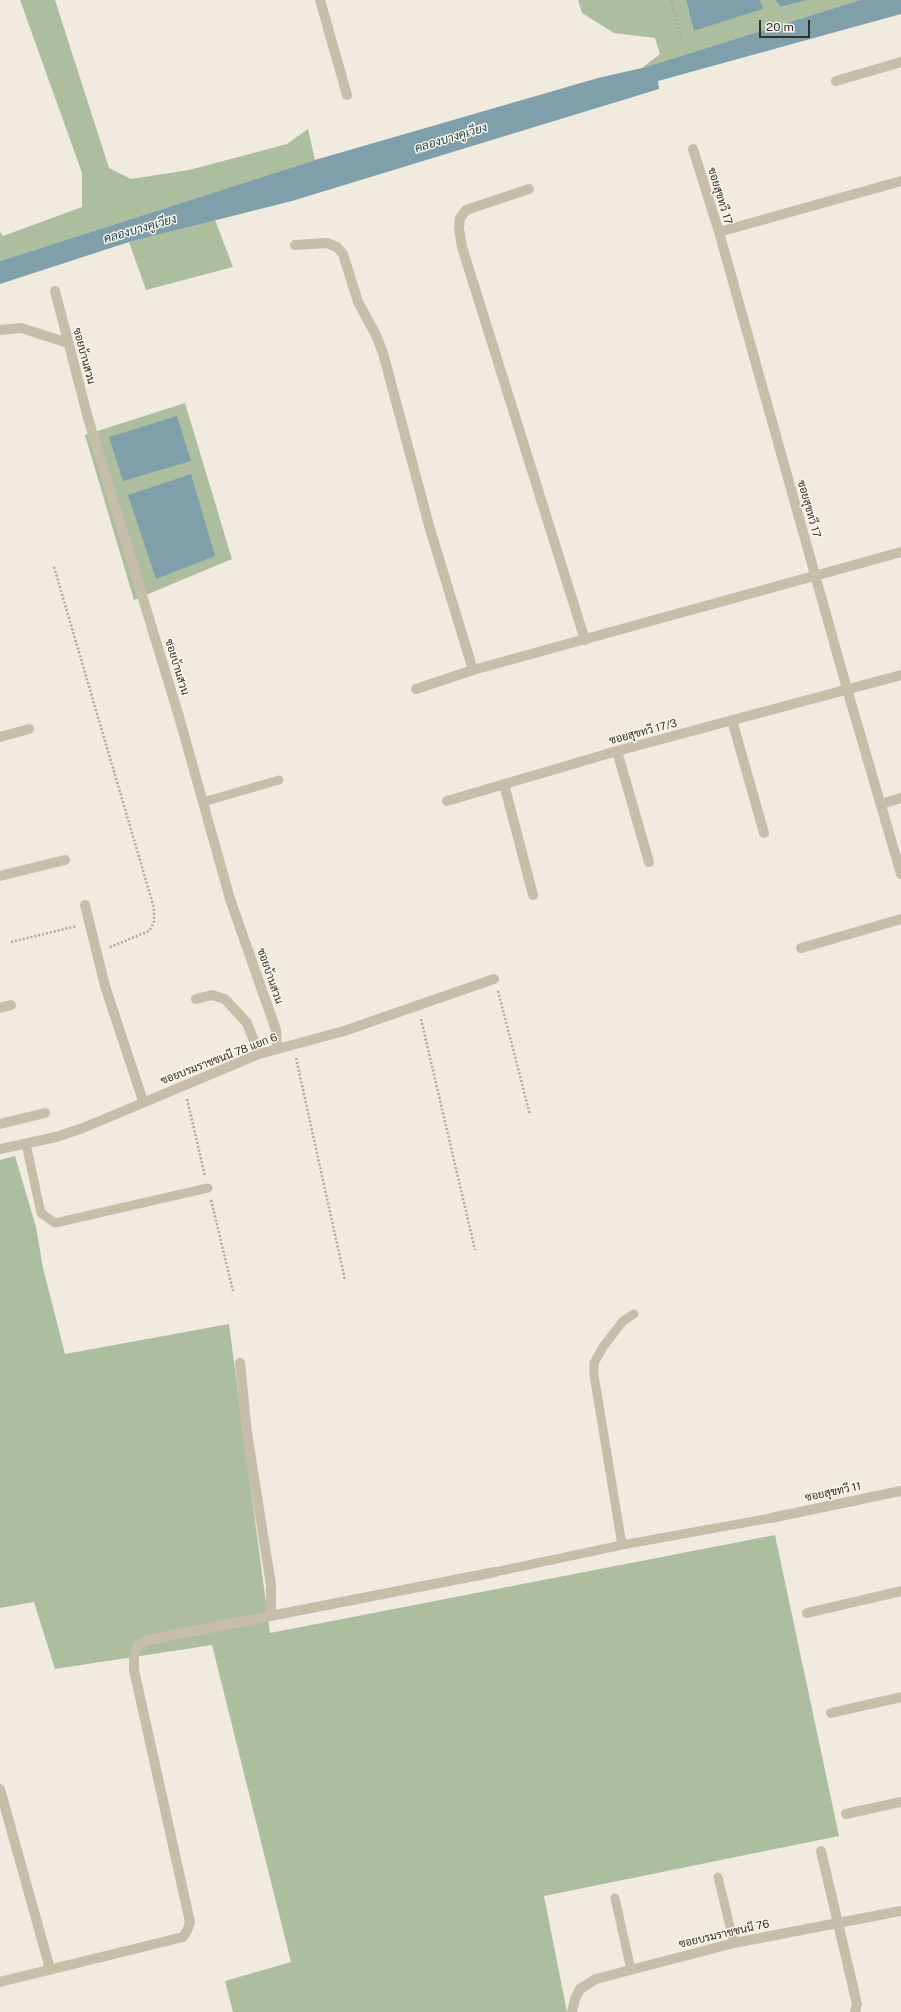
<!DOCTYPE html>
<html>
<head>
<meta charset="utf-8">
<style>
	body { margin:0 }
	#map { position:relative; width:901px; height:2012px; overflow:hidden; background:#f0ebde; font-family:"Public Sans",sans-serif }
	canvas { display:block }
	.scale { position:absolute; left:759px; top:20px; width:51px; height:18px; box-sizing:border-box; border:2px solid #363029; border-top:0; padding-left:5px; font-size:12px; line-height:14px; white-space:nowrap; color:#363029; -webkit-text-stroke:3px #f8f5ea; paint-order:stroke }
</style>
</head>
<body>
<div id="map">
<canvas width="901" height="2012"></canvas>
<div class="scale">20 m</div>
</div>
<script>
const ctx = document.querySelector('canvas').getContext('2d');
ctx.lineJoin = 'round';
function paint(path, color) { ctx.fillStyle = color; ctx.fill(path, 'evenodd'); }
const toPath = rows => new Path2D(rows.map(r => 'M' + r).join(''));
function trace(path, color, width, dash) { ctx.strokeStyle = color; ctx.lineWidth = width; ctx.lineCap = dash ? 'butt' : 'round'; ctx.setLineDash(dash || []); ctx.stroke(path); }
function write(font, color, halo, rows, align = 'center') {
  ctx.font = font + ' "Public Sans",Sarabun,sans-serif'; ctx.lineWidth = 3; ctx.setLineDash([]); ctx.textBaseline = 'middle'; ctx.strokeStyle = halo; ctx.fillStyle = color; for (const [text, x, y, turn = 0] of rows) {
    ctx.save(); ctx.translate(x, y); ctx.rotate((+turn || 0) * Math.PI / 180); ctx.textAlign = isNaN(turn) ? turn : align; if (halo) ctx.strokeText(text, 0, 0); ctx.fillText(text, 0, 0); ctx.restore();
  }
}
const green = toPath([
	[20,0,55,0,109,168,131,179,189,170,287,144,308,129,315,160,0,261,0,232,3,236,82,207,82,173],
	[578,0,686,0,694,31,762,9,760,0,775,0,782,7,808,0,860,0,642,68,660,54,655,38,614,33,582,13],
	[215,220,233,267,146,290,129,242],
	[185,403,232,559,134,600,85,435],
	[15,1156,36,1227,43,1268,65,1354,229,1324,270,1633,775,1535,839,1836,544,1896,567,2012,233,2012,225,1981,291,1962,212,1645,55,1669,34,1602,0,1608,0,1160]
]);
const water = toPath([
	[686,0,760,0,763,9,694,31],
	[775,0,808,0,781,7],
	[860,0,901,0,901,14,658,81,659,89,292,201,129,242,0,284,0,261,315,160,598,78,642,68],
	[177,416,191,461,123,481,109,437],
	[191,474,215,556,156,579,128,495]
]);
const path = toPath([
	[671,0,683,43],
	[54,567,154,908,154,922,149,931,108,948],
	[11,942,77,926],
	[498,991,530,1115],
	[421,1019,475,1250],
	[296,1058,345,1280],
	[187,1099,205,1176],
	[211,1200,233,1291]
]);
const service = toPath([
	[203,802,279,780],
	[26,1144,41,1213,55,1223,208,1188],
	[622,1545,594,1375,594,1363,603,1347,623,1321,634,1314],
	[495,1572,622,1545,771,1518],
	[718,1877,734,1943],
	[615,1898,631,1970]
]);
const minor = toPath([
	[320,0,347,95],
	[836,81,901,62],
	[693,149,719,232,847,689,901,874],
	[529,189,466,210,460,218,459,228,462,247,585,640],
	[719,232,901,181],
	[295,245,327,243,337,247,343,254,358,302,376,335,383,353,430,529,473,670],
	[55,291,88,418,180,720,230,899,276,1030,277,1048],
	[0,330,21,328,68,343],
	[416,689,473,670,901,552],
	[732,720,764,833],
	[0,737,29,729],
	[617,751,649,862],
	[504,784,533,895],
	[447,801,617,751,901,675],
	[881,804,901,798],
	[0,876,65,860],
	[85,905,105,986,143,1101],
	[801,948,901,919],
	[196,999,212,995,225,999,247,1023,259,1054],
	[0,1008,11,1005],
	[0,1124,45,1113],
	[0,1149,56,1137,83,1128,259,1054,344,1031,494,979],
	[240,1363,247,1433,271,1585,271,1616],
	[771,1518,901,1491],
	[807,1613,901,1591],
	[831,1713,901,1697],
	[0,1789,50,1969],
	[846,1814,901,1802],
	[821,1851,857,2004,855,2012],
	[0,1982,183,1937,187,1931,190,1922,134,1670,134,1655,138,1645,148,1640,495,1572],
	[572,2012,575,1999,580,1989,596,1979,734,1943,901,1911]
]);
const streetNames = [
	["ซอยสุขทวี 17",720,196,73],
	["ซอยบ้านสวน",84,356,75],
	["ซอยสุขทวี 17",809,509,74],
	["ซอยบ้านสวน",177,667,73],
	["ซอยสุขทวี 17/3",643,732,-15],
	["ซอยบ้านสวน",270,976,71],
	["ซอยบรมราชชนนี 78 แยก 6",219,1059,-21],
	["ซอยสุขทวี 11",833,1492,-12],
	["ซอยบรมราชชนนี 76",724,1934,-13]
];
const waterNames = [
	["คลองบางคูเวียง",451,138,-17],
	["คลองบางคูเวียง",140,229,-16]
];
paint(green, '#adbe9f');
paint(water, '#7fa0ab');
trace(path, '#b3a895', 2.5, [2, 2]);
trace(service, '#c7beaa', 9);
trace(minor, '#c7beaa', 10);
write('11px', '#363029', '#f8f5ea', streetNames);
write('italic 12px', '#224654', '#f8f5ea', waterNames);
</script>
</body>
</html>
